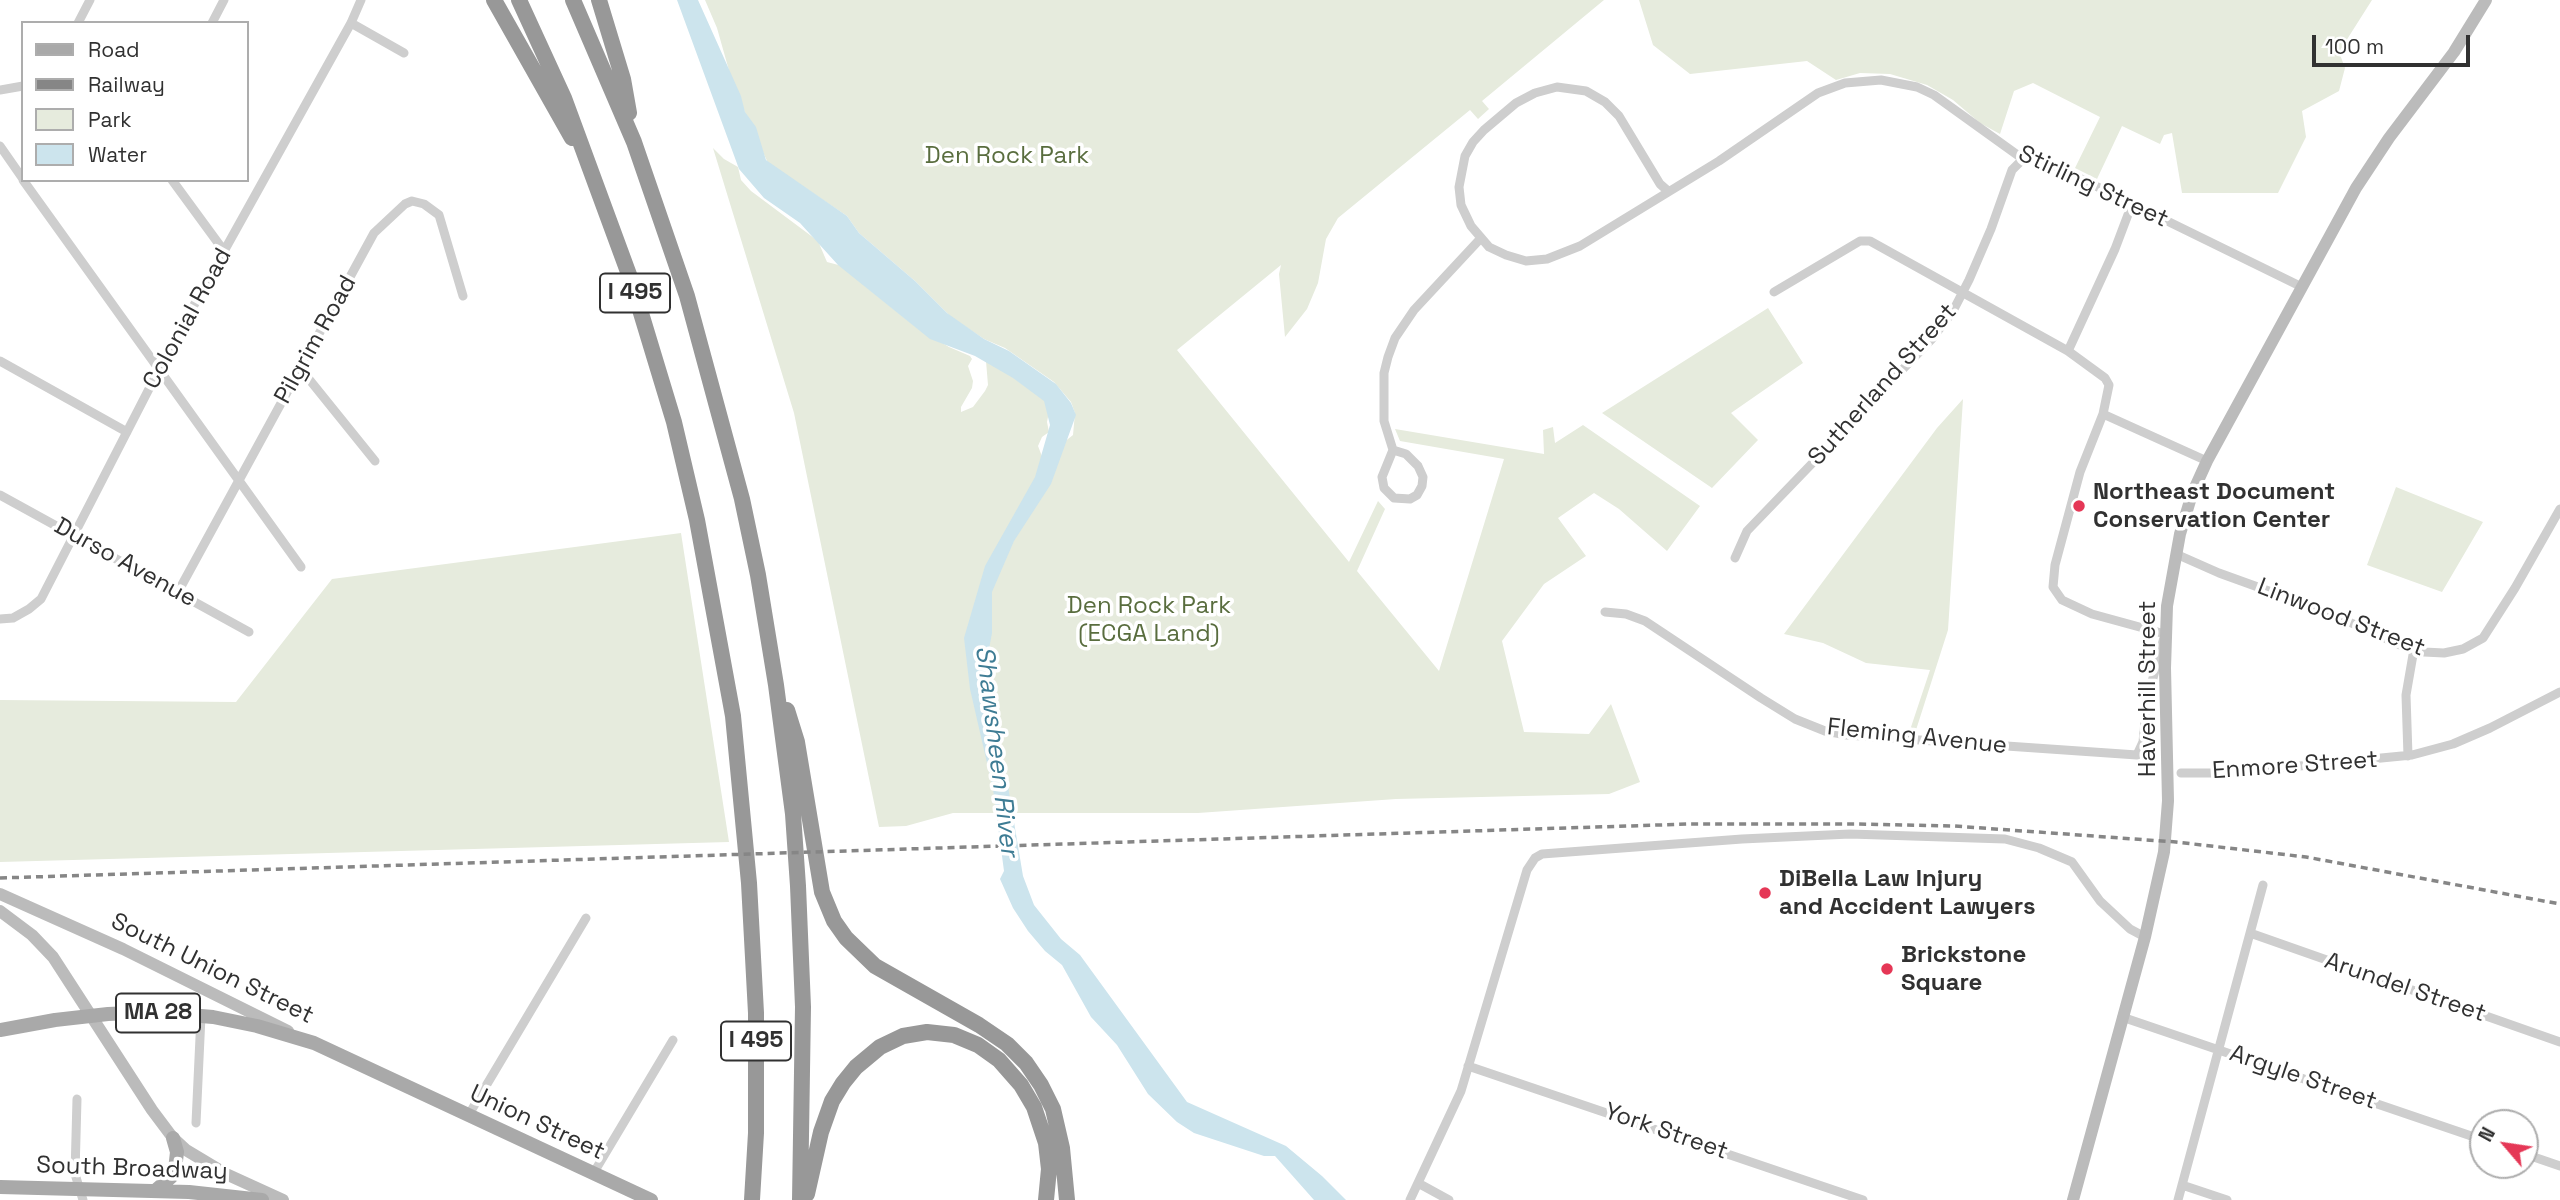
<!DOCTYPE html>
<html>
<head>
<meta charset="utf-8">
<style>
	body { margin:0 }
	#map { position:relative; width:2560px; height:1200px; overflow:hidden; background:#fff; font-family:"Space Grotesk",sans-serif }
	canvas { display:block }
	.legend { position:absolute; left:21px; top:21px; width:228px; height:161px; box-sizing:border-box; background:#fff; border:2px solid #adadad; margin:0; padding:9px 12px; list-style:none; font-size:21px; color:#313131 }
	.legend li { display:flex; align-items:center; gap:14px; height:35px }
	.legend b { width:35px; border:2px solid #adadad }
	.north { position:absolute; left:2469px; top:1109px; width:70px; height:70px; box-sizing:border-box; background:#fff; border:2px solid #adadad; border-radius:50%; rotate:299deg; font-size:19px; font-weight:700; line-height:28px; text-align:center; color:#313131 }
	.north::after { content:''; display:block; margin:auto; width:24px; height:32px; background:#e53756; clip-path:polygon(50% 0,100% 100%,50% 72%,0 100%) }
	.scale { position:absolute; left:2312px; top:35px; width:158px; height:32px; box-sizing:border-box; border:4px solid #313131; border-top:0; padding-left:9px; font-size:21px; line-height:24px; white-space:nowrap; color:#313131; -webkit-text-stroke:5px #fff; paint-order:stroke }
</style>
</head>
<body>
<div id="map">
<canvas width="2560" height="1200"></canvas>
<ul class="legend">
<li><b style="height:9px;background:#a9a9a9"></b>Road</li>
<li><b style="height:9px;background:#868686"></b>Railway</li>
<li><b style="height:19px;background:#e6ebdd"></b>Park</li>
<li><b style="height:19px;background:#cce4ed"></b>Water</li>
</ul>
<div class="north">N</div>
<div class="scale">100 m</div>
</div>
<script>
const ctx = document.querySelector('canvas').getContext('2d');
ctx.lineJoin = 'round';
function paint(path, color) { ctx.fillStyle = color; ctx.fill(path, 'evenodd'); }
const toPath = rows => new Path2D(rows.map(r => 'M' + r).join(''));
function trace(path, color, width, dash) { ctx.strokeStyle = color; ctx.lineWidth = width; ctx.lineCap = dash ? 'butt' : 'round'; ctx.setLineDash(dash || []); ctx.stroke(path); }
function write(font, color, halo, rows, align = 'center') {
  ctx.font = font + ' "Space Grotesk",sans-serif'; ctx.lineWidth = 7; ctx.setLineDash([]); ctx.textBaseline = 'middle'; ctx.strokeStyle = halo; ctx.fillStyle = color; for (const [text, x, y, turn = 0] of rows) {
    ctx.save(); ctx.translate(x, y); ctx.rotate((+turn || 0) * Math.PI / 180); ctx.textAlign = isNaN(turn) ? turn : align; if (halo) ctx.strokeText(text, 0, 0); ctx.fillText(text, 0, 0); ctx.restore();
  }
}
const green = toPath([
	[705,0,1604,0,1482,101,1489,109,1478,119,1470,110,1338,218,1326,239,1318,283,1307,309,1285,337,1279,274,1281,265,1177,350,1349,562,1378,501,1385,509,1357,571,1439,671,1504,459,1400,441,1395,429,1544,454,1543,430,1553,427,1555,443,1583,425,1700,506,1667,551,1619,509,1594,493,1558,518,1586,556,1544,584,1502,641,1524,732,1589,734,1611,704,1640,782,1609,794,1396,799,1198,813,953,813,906,826,879,827,794,413,713,148,724,159,738,167,741,180,751,191,818,241,827,262,846,267,864,285,916,327,949,347,970,356,972,359,968,366,973,381,972,388,961,407,961,412,973,407,985,391,988,385,986,361,994,363,1026,387,1045,397,1049,412,1047,422,1049,432,1042,437,1038,446,1043,459,1073,435,1075,413,1071,402,1054,382,1005,348,984,339,951,317,915,281,859,233,847,216,768,163,748,120,730,74,717,28],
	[1639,0,2372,0,2339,52,2345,68,2339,91,2302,111,2306,137,2278,193,2182,193,2172,133,2164,135,2160,144,2122,126,2097,179,2075,168,2100,117,2033,83,2014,91,2000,134,1980,123,1953,100,1927,85,1890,74,1860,73,1836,80,1807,61,1690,74,1653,45],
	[1768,308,1803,363,1731,413,1758,440,1712,488,1602,413],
	[1963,399,1948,630,1916,730,1910,730,1930,670,1866,663,1823,643,1784,634,1937,428],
	[2396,487,2483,522,2442,592,2367,565],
	[681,533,729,842,0,862,0,700,236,702,332,579]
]);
const water = toPath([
	[677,0,698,0,741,96,745,112,756,127,766,160,847,216,859,233,915,281,947,313,984,339,1009,351,1056,384,1071,403,1076,415,1051,484,1014,541,992,592,992,633,987,660,1023,876,1034,905,1061,939,1080,955,1187,1102,1286,1146,1322,1176,1346,1200,1314,1200,1275,1156,1264,1156,1194,1133,1177,1122,1148,1094,1117,1045,1091,1017,1062,965,1045,951,1028,931,1013,908,1000,879,1004,871,993,789,970,689,964,638,985,566,1035,477,1050,425,1044,401,1013,378,975,356,930,339,838,265,800,223,764,198,739,169]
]);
const street = toPath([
	[78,23,90,0],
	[212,23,224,0],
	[351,23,404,53],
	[0,90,23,86],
	[0,146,23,179],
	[23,180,301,567],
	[172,180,224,251],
	[1668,191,1660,184,1619,116,1605,102,1586,91,1557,87,1535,93,1516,103,1484,130,1473,142,1465,156,1459,187,1461,205,1471,226,1489,247,1506,255,1526,261,1547,259,1580,246,1719,161,1818,93,1845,83,1881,80,1917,87,1934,95,2023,159,2043,161,2063,170,2302,287],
	[1774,292,1860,241,1870,241,2068,351,2105,378,2109,385,2103,414,2207,461],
	[2068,351,2115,249,2132,204],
	[0,361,127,432],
	[300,368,375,461],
	[1393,450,1406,454,1418,466,1423,477,1422,486,1417,495,1410,499,1394,498,1384,488,1382,477,1393,450,1384,421,1384,373,1388,357,1395,338,1414,310,1481,238],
	[0,495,249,632],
	[2176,554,2219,573,2327,612,2400,645,2424,652,2444,653,2463,649,2483,638,2515,588,2560,509],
	[1735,558,1747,531,1931,340,1953,311,1969,280,1991,229,2012,170,2023,159],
	[178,592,374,233,405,204,412,201,424,204,439,215,463,296],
	[1605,612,1626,614,1645,621,1761,698,1795,719,1825,731,1847,735,2137,755,2143,742,2147,700,2165,634,2092,614,2062,600,2053,587,2055,565,2080,472,2103,414],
	[0,619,13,618,29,609,41,599,169,350,351,23,361,0],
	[2408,756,2406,695,2414,649],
	[2181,773,2228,773,2412,755,2453,744,2490,728,2560,692],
	[2250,933,2560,1042],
	[2122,1017,2483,1140],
	[1468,1066,1863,1200],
	[77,1099,75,1174,83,1200],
	[468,1116,586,918],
	[196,1123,201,1016],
	[2525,1154,2560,1166],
	[593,1174,673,1040],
	[1418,1183,1449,1200],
	[2182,1185,2227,1200],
	[1410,1200,1461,1091,1527,870,1535,858,1542,854,1742,839,1850,834,2005,839,2039,848,2072,862,2100,901,2130,929,2145,937],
	[2178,1200,2263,885]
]);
const secondary = toPath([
	[0,894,123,949,288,1031],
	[0,911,32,935,53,957,152,1110,173,1138,186,1150,226,1174,283,1200],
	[2073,1200,2145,937,2164,852,2168,801,2165,668,2167,606,2180,534,2192,494,2207,461,2356,188,2389,138,2454,52,2486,0]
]);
const primary = toPath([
	[0,1030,55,1020,108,1014,154,1012,213,1017,257,1026,314,1043,651,1200],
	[0,1187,189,1192,262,1200],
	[155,1191,171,1177,175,1170,177,1152,173,1138]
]);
const highway = toPath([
	[494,0,572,138],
	[519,0,564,98,631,280,674,422,697,520,733,716,749,883,756,1013,756,1133,752,1200],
	[573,0,634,142,687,296,742,499,758,575,776,685,793,814,798,886,803,1007,800,1200],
	[599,0,623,79,629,113],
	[787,710,797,742,822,892,834,921,846,938,875,966,979,1025,1007,1044,1026,1063,1041,1085,1053,1109,1062,1148,1067,1200],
	[807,1194,821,1132,832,1101,843,1083,856,1067,880,1047,903,1036,927,1032,954,1035,978,1045,999,1060,1021,1085,1034,1107,1046,1143,1049,1169,1046,1200]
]);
const rail = toPath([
	[0,878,1690,824,1857,824,1954,826,2176,842,2306,857,2560,904]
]);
const markers = [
	[2079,506,7,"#e53756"],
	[1765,893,7,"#e53756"],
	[1887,969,7,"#e53756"]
];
const shields = [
	[635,293,70],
	[158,1013,84],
	[756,1041,70]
];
const shieldNames = [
	["I 495",635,293],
	["MA 28",158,1013],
	["I 495",756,1041]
];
const parkNames = [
	["Den Rock Park",1007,156],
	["Den Rock Park",1149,606],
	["(ECGA Land)",1149,634]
];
const streetNames = [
	["Stirling Street",2093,187,25],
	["Colonial Road",188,319,-61],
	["Pilgrim Road",316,340,-61],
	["Sutherland Street",1883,385,-48],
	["Durso Avenue",125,563,29],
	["Linwood Street",2341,618,21],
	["Haverhill Street",2148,689,-90],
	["Fleming Avenue",1917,737,6],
	["Enmore Street",2295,766,-4],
	["South Union Street",212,969,26],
	["Arundel Street",2405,988,19],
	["Argyle Street",2303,1078,19],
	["Union Street",537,1123,25],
	["York Street",1666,1132,19],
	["South Broadway",132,1169,2]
];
const poiNames = [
	["Northeast Document",2093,492],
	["Conservation Center",2093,520],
	["DiBella Law Injury",1779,879],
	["and Accident Lawyers",1779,907],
	["Brickstone",1901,955],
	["Square",1901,983]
];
const waterNames = [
	["Shawsheen River",996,751,83]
];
paint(green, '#e6ebdd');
paint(water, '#cce4ed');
trace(street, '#cecece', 9);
trace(secondary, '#bbb', 12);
trace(primary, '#a9a9a9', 14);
trace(highway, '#989898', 16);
trace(rail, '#868686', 3.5, [7, 5]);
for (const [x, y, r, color] of markers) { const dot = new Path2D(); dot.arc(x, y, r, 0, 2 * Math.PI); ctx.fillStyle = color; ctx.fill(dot); trace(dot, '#fff', 2.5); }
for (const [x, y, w] of shields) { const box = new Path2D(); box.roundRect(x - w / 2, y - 19.5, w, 39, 5); ctx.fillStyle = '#fff'; ctx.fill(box); trace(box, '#313131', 2); }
write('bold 23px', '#313131', null, shieldNames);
write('24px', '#596d3e', '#fff', parkNames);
write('24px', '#313131', '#fff', streetNames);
write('bold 24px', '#313131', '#fff', poiNames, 'left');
write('italic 26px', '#3e7c94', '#fff', waterNames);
</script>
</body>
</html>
